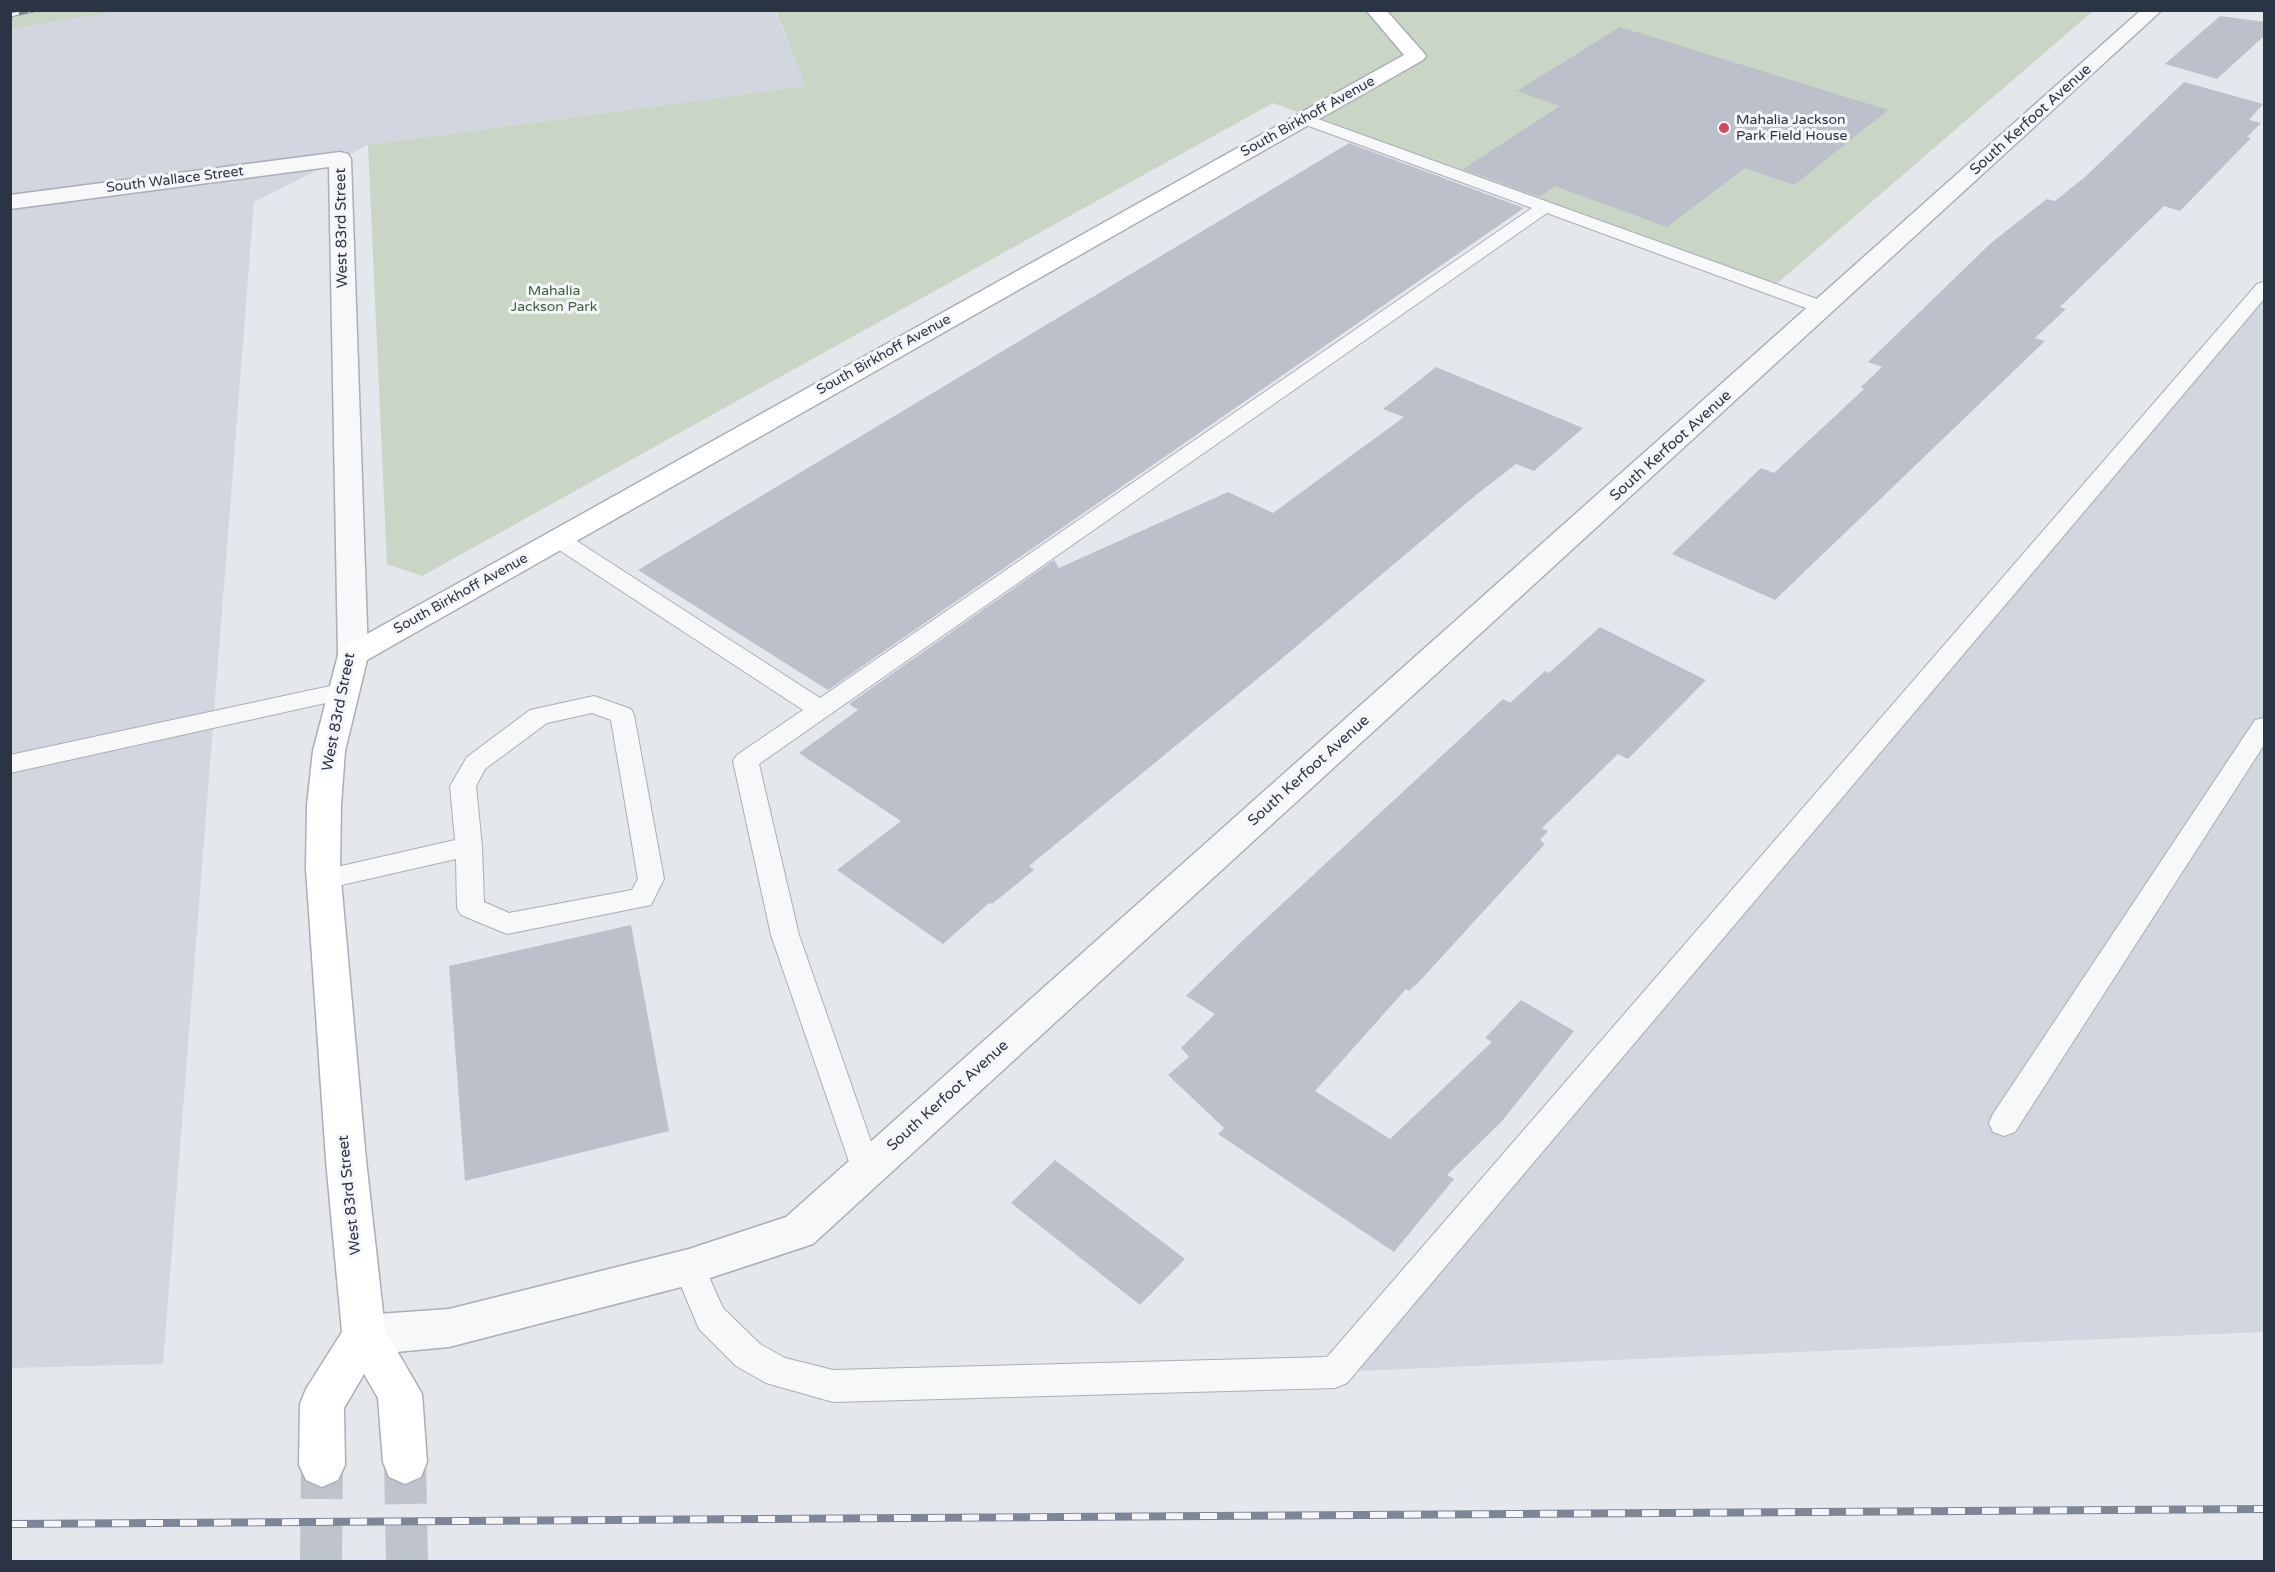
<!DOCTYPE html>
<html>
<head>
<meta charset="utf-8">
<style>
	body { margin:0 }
	#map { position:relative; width:2275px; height:1572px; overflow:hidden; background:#e4e7ec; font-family:"Varela Round",sans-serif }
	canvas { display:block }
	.frame { position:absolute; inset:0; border:12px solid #2b3445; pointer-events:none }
</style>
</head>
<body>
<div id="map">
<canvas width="2275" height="1572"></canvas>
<div class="frame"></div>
</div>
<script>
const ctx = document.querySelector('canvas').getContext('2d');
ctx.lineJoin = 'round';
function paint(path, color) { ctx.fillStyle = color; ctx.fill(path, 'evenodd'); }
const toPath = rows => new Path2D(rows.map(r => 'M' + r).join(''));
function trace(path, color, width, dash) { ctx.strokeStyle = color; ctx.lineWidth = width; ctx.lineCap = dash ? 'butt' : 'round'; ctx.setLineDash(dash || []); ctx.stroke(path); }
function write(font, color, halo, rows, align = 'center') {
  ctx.font = font + ' "Varela Round",sans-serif'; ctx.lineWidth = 6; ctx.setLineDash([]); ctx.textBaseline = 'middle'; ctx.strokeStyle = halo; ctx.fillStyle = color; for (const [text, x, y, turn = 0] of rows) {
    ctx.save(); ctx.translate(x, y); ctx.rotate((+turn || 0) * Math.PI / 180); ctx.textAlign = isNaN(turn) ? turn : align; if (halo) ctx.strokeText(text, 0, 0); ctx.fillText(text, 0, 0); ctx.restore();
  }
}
const built = toPath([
	[117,10,775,11,807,86,368,145,254,202,163,1364,11,1368,11,29],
	[2264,289,2264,1332,1335,1372]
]);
const green = toPath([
	[11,10,117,10,117,11,11,29],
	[776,11,2093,11,1774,286,1273,103,422,576,387,564,368,145,806,86]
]);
const building = toPath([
	[2220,16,2265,22,2265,35,2217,79,2165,64],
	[1620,27,1888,110,1794,185,1745,168,1667,227,1555,186,1540,197,1463,169,1560,106,1517,91],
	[2184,82,2263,104,2249,120,2261,123,2247,137,2251,138,2180,211,2164,206,2060,307,2066,309,2035,338,2045,341,1775,600,1672,554,1761,468,1774,473,1864,389,1861,387,1882,367,1868,362,1991,243,2047,199,2055,201,2085,177],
	[1349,143,1524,208,828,690,638,570],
	[1436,367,1583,428,1534,471,1516,464,1476,495,1273,666,1029,866,1034,870,992,904,989,903,943,944,837,870,901,821,799,753,858,710,849,704,1054,560,1059,568,1228,492,1273,513,1404,417,1383,409],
	[1600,627,1706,680,1628,759,1618,754,1542,828,1548,831,1540,840,1545,844,1417,984,1409,991,1406,989,1315,1091,1390,1139,1492,1042,1485,1038,1521,1000,1574,1031,1502,1121,1447,1175,1454,1179,1394,1252,1218,1134,1224,1128,1168,1075,1189,1057,1181,1048,1215,1014,1186,996,1241,942,1503,699,1510,703,1545,671,1549,673],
	[631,925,669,1131,465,1181,449,966],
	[1055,1160,1185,1259,1140,1305,1011,1203]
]);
const secondaryTunnel = toPath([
	[405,1462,407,1562],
	[321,1562,322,1465]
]);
const lane = toPath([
	[1304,114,1831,304,1833,308,1831,312,1817,312,1547,213,759,764,799,935,881,1170,877,1179,866,1183,855,1179,771,935,733,761,737,755,803,710,550,544,547,539,550,534,558,532,566,534,820,698,1532,208,1298,122,1296,119,1298,116,1304,114],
	[2264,282,2264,299,1347,1383,1335,1388,833,1402,766,1383,736,1366,699,1329,673,1267,678,1257,689,1253,700,1257,723,1308,760,1344,785,1358,833,1370,1327,1357,2257,284,2264,282],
	[344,683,353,685,356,691,353,697,10,773,10,755,344,683],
	[594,696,631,709,634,715,664,879,651,905,507,934,461,915,457,908,456,859,324,889,315,886,311,879,315,872,455,840,450,786,467,757,530,710,594,696],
	[592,713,611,720,638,879,632,890,509,913,484,902,482,847,476,786,485,769,547,723,592,713],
	[2264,718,2264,745,2015,1132,2004,1136,1993,1132,1989,1123,1993,1114,2255,720,2264,718]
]);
const street = toPath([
	[2141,10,2162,10,813,1244,689,1285,449,1347,364,1355,349,1349,343,1335,349,1321,364,1315,449,1309,689,1249,786,1217,2141,10],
	[340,152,348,154,351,159,368,655,364,662,353,665,342,662,338,655,329,167,10,209,10,195,340,152]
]);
const secondary = toPath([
	[1366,10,1386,10,1423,52,1426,56,1423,60,367,660,345,751,341,805,340,869,366,1160,385,1330,422,1394,427,1462,421,1477,405,1484,389,1477,383,1462,378,1398,364,1374,344,1408,345,1465,338,1480,322,1487,306,1480,299,1465,300,1404,306,1389,342,1332,326,1160,306,869,307,805,313,751,338,655,342,648,1404,55,1366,10]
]);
const railFar1 = toPath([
	[10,15,34,10]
]);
const rail = toPath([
	[10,1524,2264,1509]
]);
const markers = [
	[1724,128,6,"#d1495b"]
];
const farStreetnames = [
	["South Birkhoff Avenue",1308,117,-29],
	["South Wallace Street",175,180,-7],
	["South Birkhoff Avenue",884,355,-29],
	["South Birkhoff Avenue",461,594,-29]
];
const farPoinames = [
	["Mahalia Jackson",1736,120],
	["Park Field House",1736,136]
];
const farParknames = [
	["Mahalia",554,291],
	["Jackson Park",554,307]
];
const streetNames = [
	["South Kerfoot Avenue",2031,120,-42],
	["West 83rd Street",342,228,-91],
	["South Kerfoot Avenue",1671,446,-42],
	["West 83rd Street",339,712,-79],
	["South Kerfoot Avenue",1309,771,-42],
	["South Kerfoot Avenue",948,1096,-42],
	["West 83rd Street",350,1195,-96]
];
paint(built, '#d2d6de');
paint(green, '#c9d6c5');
paint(building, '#bbc0ca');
trace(secondaryTunnel, '#bfc3cb', 42, [42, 21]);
trace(lane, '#a9aeb7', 2);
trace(street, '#a9aeb7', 3);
trace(secondary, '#a9aeb7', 3);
paint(lane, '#f7f8fa');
paint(street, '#f7f8fa');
paint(secondary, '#fff');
trace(railFar1, '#7d8696', 4.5);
trace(rail, '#7d8696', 8);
trace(railFar1, '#f4f6f9', 3, [9]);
trace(rail, '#f4f6f9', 6, [17]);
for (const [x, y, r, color] of markers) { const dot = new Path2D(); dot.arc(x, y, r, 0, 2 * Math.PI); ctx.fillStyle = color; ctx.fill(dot); trace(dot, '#f4f6f9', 2); }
write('14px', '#2b3445', '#f4f6f9', farStreetnames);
write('14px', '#2b3445', '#f4f6f9', farPoinames, 'left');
write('14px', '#3f6138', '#f4f6f9', farParknames);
write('15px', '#2b3445', '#f4f6f9', streetNames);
</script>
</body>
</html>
